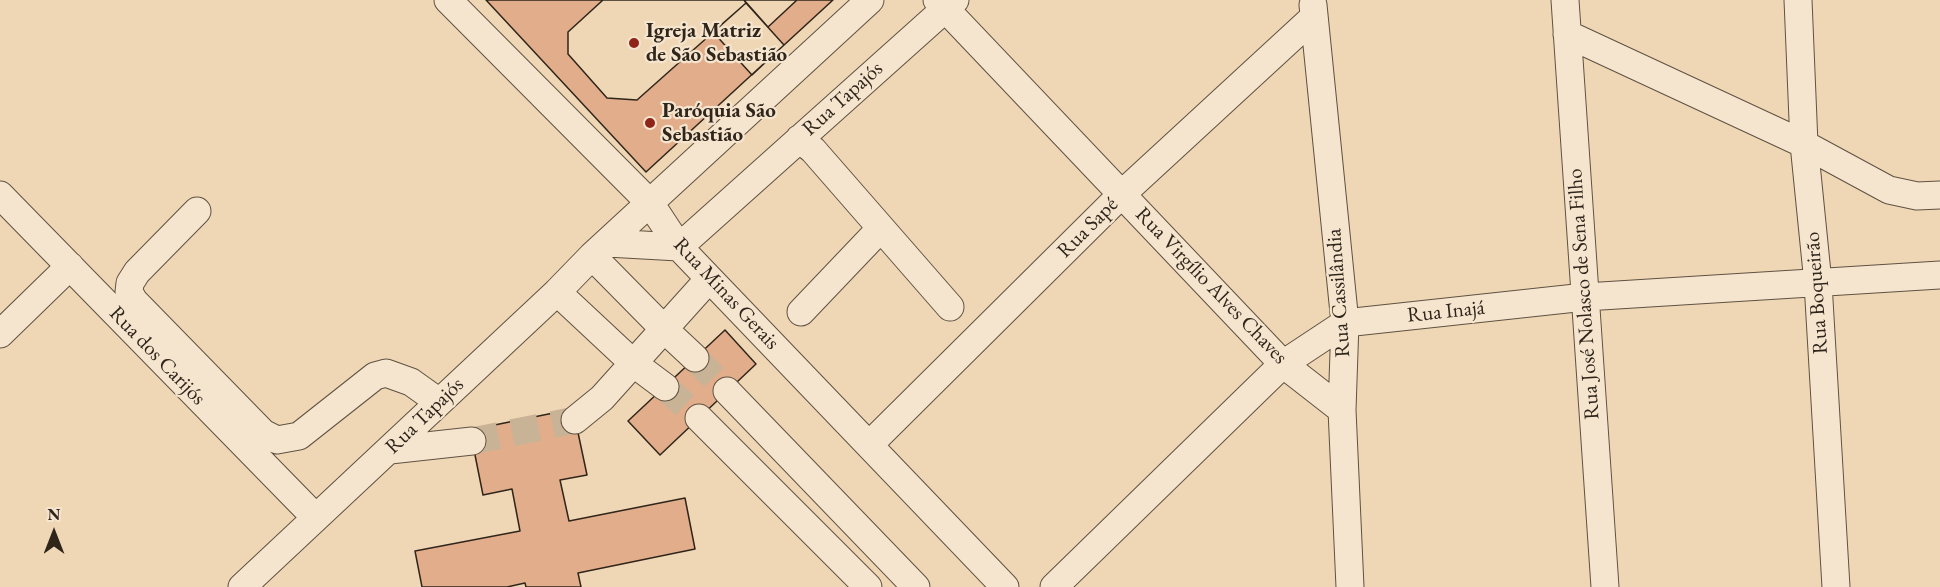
<!DOCTYPE html>
<html>
<head>
<meta charset="utf-8">
<style>
	body { margin:0 }
	#map { position:relative; width:1940px; height:587px; overflow:hidden; background:#efd7b5; font-family:"EB Garamond",serif }
	canvas { display:block }
	.north { position:absolute; left:24px; top:503px; width:60px; height:60px; -webkit-text-stroke:4px #f5e5cf; paint-order:stroke; rotate:0deg; font-size:16px; font-weight:700; line-height:24px; text-align:center; color:#2f251b }
	.north::after { content:''; display:block; margin:auto; width:21px; height:27px; background:#2f251b; clip-path:polygon(50% 0,100% 100%,50% 72%,0 100%) }
</style>
</head>
<body>
<div id="map">
<canvas width="1940" height="587"></canvas>
<div class="north">N</div>
</div>
<script>
const ctx = document.querySelector('canvas').getContext('2d');
ctx.lineJoin = 'round';
function paint(path, color) { ctx.fillStyle = color; ctx.fill(path, 'evenodd'); }
const toPath = rows => new Path2D(rows.map(r => 'M' + r).join(''));
function trace(path, color, width, dash) { ctx.strokeStyle = color; ctx.lineWidth = width; ctx.lineCap = dash ? 'butt' : 'round'; ctx.setLineDash(dash || []); ctx.stroke(path); }
function write(font, color, halo, rows, align = 'center') {
  ctx.font = font + ' "EB Garamond",serif'; ctx.lineWidth = 4.5; ctx.setLineDash([]); ctx.textBaseline = 'middle'; ctx.strokeStyle = halo; ctx.fillStyle = color; for (const [text, x, y, turn = 0] of rows) {
    ctx.save(); ctx.translate(x, y); ctx.rotate((+turn || 0) * Math.PI / 180); ctx.textAlign = isNaN(turn) ? turn : align; if (halo) ctx.strokeText(text, 0, 0); ctx.fillText(text, 0, 0); ctx.restore();
  }
}
const building = toPath([
	[486,0,833,0,646,172,486,0],
	[603,0,744,0,746,3,637,100,607,98,568,54,568,32,603,0],
	[744,0,797,0,768,27,744,0],
	[746,3,784,45,752,75,713,32,746,3],
	[725,330,756,364,660,455,628,421,725,330],
	[573,409,587,475,560,480,569,521,685,498,695,549,578,573,581,587,526,587,525,583,507,587,422,587,415,551,520,531,512,489,483,495,470,430,573,409]
]);
const minorTunnel = toPath([
	[695,358,727,391],
	[665,387,699,418],
	[472,441,575,420]
]);
const minor = toPath([
	[448,0,650,203,679,247,1005,587],
	[937,0,1283,364,1342,410],
	[1565,0,1605,587],
	[1798,0,1804,144,1818,283,1836,587],
	[1313,5,1345,323,1342,410,1350,587],
	[1567,34,1804,144,1889,190,1917,196,1940,195],
	[799,139,813,150,950,307],
	[0,195,315,517],
	[197,211,137,272,130,283,129,292,134,301,263,433,277,440,299,436,375,376,386,373,411,382,439,402],
	[607,243,679,247,955,0],
	[592,256,664,329,695,358],
	[557,292,633,363,665,387],
	[801,312,881,228],
	[0,334,70,266],
	[727,391,916,587],
	[699,418,868,587],
	[575,420,602,398,709,279],
	[869,445,1123,193,1313,18],
	[390,450,472,441],
	[242,587,557,292,592,256,870,0],
	[1054,587,1283,364,1345,323,1585,297,1940,275]
]);
const markers = [
	[634,43,6,"#8f2418"],
	[650,123,6,"#8f2418"]
];
const poiNames = [
	["Igreja Matriz",646,31],
	["de São Sebastião",646,55],
	["Paróquia São",662,111],
	["Sebastião",662,135]
];
const streetNames = [
	["Rua Tapajós",843,99,-42],
	["Rua Sapé",1088,228,-45],
	["Rua Virgílio Alves Chaves",1211,286,46],
	["Rua Cassilândia",1339,293,-94],
	["Rua Boqueirão",1817,293,-94],
	["Rua Minas Gerais",726,294,47],
	["Rua José Nolasco de Sena Filho",1584,294,-94],
	["Rua Inajá",1446,312,-6],
	["Rua dos Carijós",157,356,46],
	["Rua Tapajós",425,416,-44]
];
paint(building, '#e2ad8a');
trace(building, '#2f251b', 1.5);
trace(minorTunnel, '#c9b396', 27, [27, 14]);
trace(minor, '#5f5242', 29);
trace(minor, '#f5e5cf', 27);
for (const [x, y, r, color] of markers) { const dot = new Path2D(); dot.arc(x, y, r, 0, 2 * Math.PI); ctx.fillStyle = color; ctx.fill(dot); trace(dot, '#f5e5cf', 2); }
write('bold 21px', '#2f251b', '#f5e5cf', poiNames, 'left');
write('21px', '#2f251b', '#f5e5cf', streetNames);
</script>
</body>
</html>
